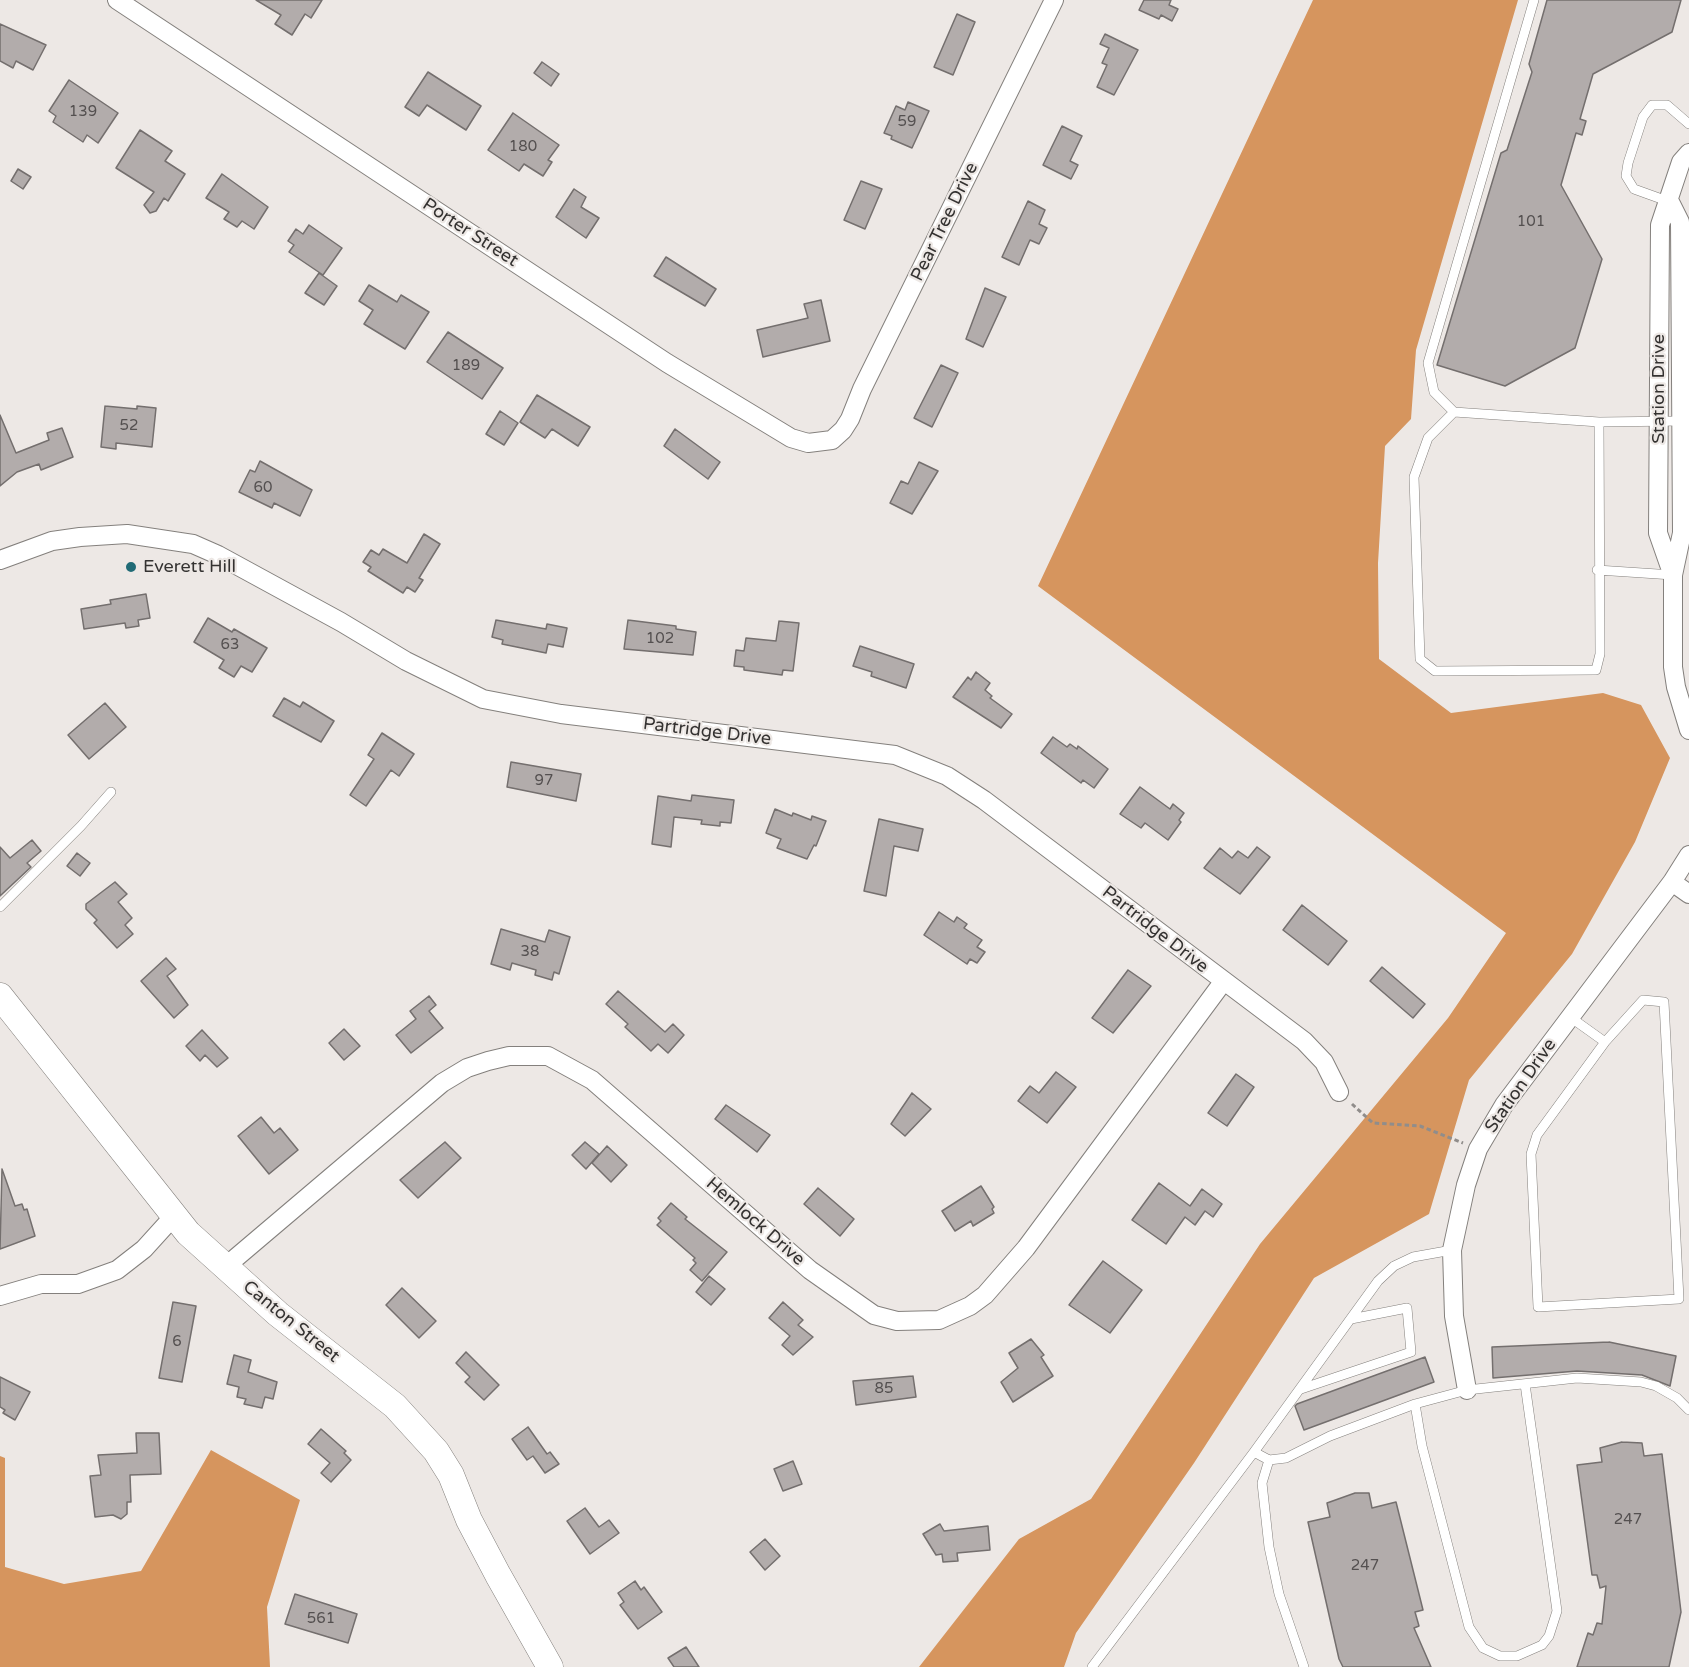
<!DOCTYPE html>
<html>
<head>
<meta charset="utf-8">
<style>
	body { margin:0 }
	canvas { display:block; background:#ede8e5 }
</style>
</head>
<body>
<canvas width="1689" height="1667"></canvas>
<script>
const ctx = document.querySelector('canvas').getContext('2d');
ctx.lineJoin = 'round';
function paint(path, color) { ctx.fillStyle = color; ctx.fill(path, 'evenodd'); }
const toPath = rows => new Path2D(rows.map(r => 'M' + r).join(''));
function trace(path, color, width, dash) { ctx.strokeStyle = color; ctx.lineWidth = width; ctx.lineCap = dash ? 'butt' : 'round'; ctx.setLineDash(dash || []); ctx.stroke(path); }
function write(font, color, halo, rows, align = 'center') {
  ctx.font = font + ' "Varela Round",sans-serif'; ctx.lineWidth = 4.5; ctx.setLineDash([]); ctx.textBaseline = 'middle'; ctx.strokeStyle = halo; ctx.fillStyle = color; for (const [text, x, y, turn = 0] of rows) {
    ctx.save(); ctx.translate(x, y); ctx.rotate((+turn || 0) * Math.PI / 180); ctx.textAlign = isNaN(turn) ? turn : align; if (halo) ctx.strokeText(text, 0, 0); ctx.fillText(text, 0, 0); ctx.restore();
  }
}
const forest = toPath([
	[1313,0,1518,0,1416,350,1411,419,1385,446,1378,563,1379,659,1451,713,1603,693,1641,705,1670,758,1635,842,1572,954,1469,1080,1429,1214,1314,1278,1194,1463,1076,1633,1064,1667,919,1667,1019,1539,1091,1499,1260,1244,1448,1018,1506,933,1038,586],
	[211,1450,300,1500,267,1607,270,1667,0,1667,0,1456,5,1458,5,1567,64,1584,141,1571]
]);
const building = toPath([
	[256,0,322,0,311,18,305,14,292,35,275,24,281,15,256,0],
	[1144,0,1171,0,1169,5,1178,9,1172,21,1161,15,1159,19,1139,10,1144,0],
	[1547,0,1681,0,1672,32,1593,74,1580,119,1586,121,1582,135,1576,133,1561,185,1602,259,1575,348,1505,386,1437,365,1501,153,1507,150,1532,72,1529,64,1547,0],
	[957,14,975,22,953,75,934,67,957,14],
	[0,24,46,45,33,70,16,61,13,68,0,61,0,24],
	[1105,34,1138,50,1114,95,1097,87,1107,65,1102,63,1109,48,1100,44,1105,34],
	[542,62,559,74,551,86,534,73,542,62],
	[428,72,481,106,466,130,427,105,419,116,405,107,428,72],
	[69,80,118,113,98,143,87,135,83,142,53,122,56,116,49,111,69,80],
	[908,102,929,111,912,148,891,139,892,136,884,133,896,106,905,110,908,102],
	[513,113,559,145,548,160,552,162,543,176,524,164,519,171,488,150,513,113],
	[1062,126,1082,136,1070,161,1078,165,1071,179,1043,165,1062,126],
	[140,130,172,151,165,161,185,174,168,201,164,198,156,211,150,213,144,205,154,192,116,168,140,130],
	[18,169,31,177,23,189,11,181,18,169],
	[222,174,268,207,254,229,242,221,237,227,224,219,229,212,206,198,222,174],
	[861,181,882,189,865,229,844,220,861,181],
	[574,189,586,197,581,207,599,218,586,238,556,217,574,189],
	[1028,201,1045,210,1039,224,1047,228,1039,244,1030,240,1019,265,1002,257,1028,201],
	[309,225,342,248,323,275,289,252,294,245,288,241,296,229,303,234,309,225],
	[666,257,716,289,705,306,654,276,666,257],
	[319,273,337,286,324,305,305,293,319,273],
	[369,285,397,302,401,295,429,312,405,349,364,324,373,310,359,301,369,285],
	[985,288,1006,297,983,347,966,339,985,288],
	[821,300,830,341,763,357,757,330,808,318,804,304,821,300],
	[448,332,503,368,482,399,427,362,448,332],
	[941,365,958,373,932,427,914,418,941,365],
	[537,395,590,427,578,446,552,429,545,438,520,422,537,395],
	[105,406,137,409,137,406,156,408,152,447,116,443,116,449,101,447,105,406],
	[500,411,518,423,504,445,486,434,500,411],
	[0,415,16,453,49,440,47,433,62,428,73,457,41,470,39,464,17,472,0,486,0,415],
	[675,429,720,462,708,479,664,446,675,429],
	[260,461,312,490,300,516,274,503,272,508,239,492,250,470,255,472,260,461],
	[919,462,938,471,912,514,890,503,901,481,908,484,919,462],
	[424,534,440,544,419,578,423,580,415,592,407,587,403,593,368,571,371,567,363,562,371,550,379,555,383,549,407,563,424,534],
	[146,594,150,618,138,620,139,626,126,628,125,623,84,629,81,609,111,604,110,600,146,594],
	[208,618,232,632,234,629,267,648,252,672,241,666,234,677,219,668,224,660,194,642,208,618],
	[496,620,546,629,547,624,567,628,563,647,548,644,546,653,502,644,503,640,492,637,496,620],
	[628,620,676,626,676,629,696,632,693,655,624,649,628,620],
	[779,621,799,623,793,671,783,670,782,675,744,670,744,667,734,666,736,650,744,651,746,638,776,641,779,621],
	[860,646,914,664,906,688,871,676,872,672,853,666,860,646],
	[976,672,990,683,985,690,992,696,990,698,1012,714,1001,728,953,697,968,677,971,680,976,672],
	[284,698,300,707,303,702,334,721,321,742,273,716,284,698],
	[105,703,126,727,89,759,68,735,105,703],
	[382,733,414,754,399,776,391,770,366,806,350,795,374,759,368,755,382,733],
	[1053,737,1067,747,1070,744,1077,749,1078,746,1108,769,1094,788,1083,780,1081,783,1041,753,1053,737],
	[511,762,581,774,576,801,507,787,511,762],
	[1140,787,1170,809,1173,804,1184,813,1179,820,1181,822,1168,840,1145,823,1141,828,1120,814,1140,787],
	[692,795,734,800,731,823,720,822,720,826,701,824,702,820,674,817,671,847,652,844,658,796,691,801,692,795],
	[775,809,792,816,793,813,811,820,812,816,826,821,816,846,814,845,807,859,777,848,781,839,766,833,775,809],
	[879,819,923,829,918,851,894,846,886,896,864,891,879,819],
	[32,840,41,851,27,863,31,867,0,896,0,847,10,858,32,840],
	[1257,847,1270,857,1240,894,1204,868,1220,848,1232,858,1238,851,1248,858,1257,847],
	[77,853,90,863,80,876,67,866,77,853],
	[115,882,127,894,118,902,132,918,125,925,133,934,117,948,94,923,97,920,86,909,86,904,115,882],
	[1302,905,1347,941,1328,965,1283,930,1302,905],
	[939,912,954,922,957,917,967,924,964,928,982,940,977,947,985,952,977,963,970,959,967,964,924,935,939,912],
	[501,929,545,942,549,930,570,937,559,974,554,972,552,980,535,975,536,970,512,963,510,970,491,964,501,929],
	[166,958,176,969,167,976,188,1005,174,1018,141,981,166,958],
	[1382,967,1425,1004,1413,1018,1370,981,1382,967],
	[1128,970,1151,986,1113,1033,1092,1018,1128,970],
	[618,991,665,1032,673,1024,684,1035,668,1053,658,1044,651,1051,625,1027,628,1024,606,1004,618,991],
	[429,996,436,1005,429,1011,443,1028,411,1053,396,1035,416,1019,410,1011,429,996],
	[344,1029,360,1046,344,1060,329,1043,344,1029],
	[202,1030,228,1058,217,1067,205,1055,200,1061,186,1046,202,1030],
	[1056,1072,1076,1087,1047,1123,1018,1101,1030,1086,1039,1093,1056,1072],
	[1236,1074,1254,1087,1227,1126,1208,1113,1236,1074],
	[912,1093,931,1109,905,1136,891,1124,912,1093],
	[726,1105,770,1135,757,1152,715,1119,726,1105],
	[261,1117,274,1133,280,1128,298,1150,269,1174,238,1136,261,1117],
	[445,1142,461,1158,418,1198,400,1180,445,1142],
	[585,1142,599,1154,586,1169,572,1155,585,1142],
	[607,1146,627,1165,611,1182,592,1163,607,1146],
	[2,1169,15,1206,22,1204,24,1210,27,1209,35,1236,0,1249,2,1169],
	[1159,1183,1190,1206,1202,1189,1222,1204,1213,1217,1205,1211,1195,1225,1185,1217,1166,1244,1132,1220,1159,1183],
	[981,1186,994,1207,992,1209,994,1213,973,1226,971,1221,955,1231,942,1211,981,1186],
	[818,1188,854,1219,840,1236,804,1204,818,1188],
	[671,1203,687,1217,685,1219,727,1252,702,1281,690,1270,696,1263,693,1260,695,1258,657,1225,661,1221,658,1218,671,1203],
	[1103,1261,1142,1290,1110,1333,1069,1305,1103,1261],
	[709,1276,725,1289,711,1305,696,1292,709,1276],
	[402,1288,436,1321,419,1338,386,1305,402,1288],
	[173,1302,196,1306,182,1382,159,1378,173,1302],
	[783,1302,803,1320,798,1325,813,1337,793,1355,782,1345,790,1336,769,1318,783,1302],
	[1031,1339,1044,1355,1041,1357,1053,1376,1013,1402,1001,1382,1018,1368,1009,1353,1031,1339],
	[1609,1342,1676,1356,1670,1386,1642,1375,1577,1371,1493,1378,1492,1347,1609,1342],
	[466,1352,499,1385,484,1400,465,1382,470,1377,456,1363,466,1352],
	[234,1355,251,1360,248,1372,277,1382,273,1399,265,1397,262,1408,244,1404,246,1399,237,1397,239,1387,227,1384,234,1355],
	[1425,1357,1434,1382,1304,1430,1295,1406,1297,1404,1425,1357],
	[913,1376,916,1397,856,1405,853,1381,913,1376],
	[0,1377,30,1392,15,1420,3,1413,5,1410,0,1407,0,1377],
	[528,1427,547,1454,550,1452,559,1464,545,1473,533,1456,527,1460,512,1439,528,1427],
	[321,1429,346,1451,344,1453,351,1460,331,1482,321,1473,330,1463,308,1444,321,1429],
	[136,1433,159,1433,161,1474,130,1475,131,1502,127,1502,127,1514,121,1519,113,1515,95,1517,90,1476,101,1475,98,1455,137,1453,136,1433],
	[1622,1442,1642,1443,1644,1456,1662,1454,1681,1612,1669,1667,1577,1667,1588,1633,1593,1635,1597,1623,1602,1624,1606,1586,1600,1588,1597,1575,1592,1575,1577,1465,1602,1462,1600,1448,1622,1442],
	[793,1461,802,1484,783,1491,774,1469,793,1461],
	[1355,1493,1369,1493,1372,1508,1396,1502,1423,1610,1415,1612,1419,1626,1414,1628,1431,1667,1343,1667,1339,1659,1308,1522,1330,1517,1327,1503,1355,1493],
	[585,1508,599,1527,609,1520,619,1533,590,1554,567,1521,585,1508],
	[940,1524,944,1531,988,1526,990,1550,957,1553,958,1561,943,1562,942,1554,936,1555,923,1534,940,1524],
	[765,1539,780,1556,765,1570,750,1552,765,1539],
	[635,1581,641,1590,644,1587,662,1612,638,1629,620,1605,624,1602,618,1593,635,1581],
	[295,1594,357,1614,348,1643,285,1624,295,1594],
	[686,1647,699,1667,674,1667,668,1658,686,1647]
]);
const path = toPath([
	[1352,1104,1373,1123,1420,1126,1463,1143]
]);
const service = toPath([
	[1534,0,1428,363,1434,392,1454,412,1599,422,1680,421],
	[1670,202,1634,189,1626,176,1628,163,1643,117,1652,105,1667,105,1689,124],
	[1454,412,1428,438,1414,477,1420,659,1435,671,1596,670,1600,654,1599,422],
	[1597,570,1673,575],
	[0,907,81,826,111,792],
	[1570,1017,1605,1042,1643,1000,1664,1002,1679,1299,1538,1307,1531,1154,1537,1135,1605,1042],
	[1301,1389,1411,1352,1407,1308,1351,1319],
	[1415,1404,1422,1446,1469,1627,1483,1648,1500,1656,1517,1656,1542,1645,1549,1636,1557,1611,1525,1384],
	[1269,1460,1254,1452,1378,1281,1394,1266,1413,1257,1452,1250],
	[1092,1667,1254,1452],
	[1304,1667,1279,1594,1269,1547,1262,1483,1269,1460,1286,1458,1330,1436,1415,1404,1467,1390,1577,1378,1641,1382,1656,1386,1677,1398,1689,1410]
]);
const minor = toPath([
	[117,0,667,363,791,438,808,443,832,440,843,430,850,419,862,389,1054,0],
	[1670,202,1680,222,1682,533,1673,575,1673,667,1676,687,1689,730],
	[0,560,52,541,80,537,127,534,193,544,218,555,341,622,406,661,483,699,561,714,895,755,947,776,984,800,1304,1041,1324,1062,1339,1092],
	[1672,573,1658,533,1660,225,1681,162,1689,153],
	[1672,882,1689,894],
	[225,1267,442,1083,467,1068,488,1061,509,1056,548,1056,592,1080,810,1270,874,1315,897,1321,939,1320,970,1306,985,1295,1026,1248,1223,982],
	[0,1296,41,1284,78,1284,117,1270,144,1249,173,1217],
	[1467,1390,1454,1316,1452,1250,1466,1185,1478,1149,1504,1105,1672,882,1689,855]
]);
const secondary = toPath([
	[0,996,188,1233,278,1314,395,1406,436,1451,451,1475,469,1520,498,1575,550,1667]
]);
const markers = [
	[131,567,6,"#216b76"]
];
const numberNames = [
	["139",83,112],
	["59",907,122],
	["180",523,147],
	["101",1531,222],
	["189",466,366],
	["52",129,426],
	["60",263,488],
	["102",660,639],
	["63",230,645],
	["97",544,781],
	["38",530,952],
	["6",177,1342],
	["85",884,1389],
	["247",1628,1520],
	["247",1365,1566],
	["561",321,1619]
];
const streetNames = [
	["Pear Tree Drive",945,222,-64],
	["Porter Street",470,233,33],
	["Station Drive",1659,389,-90],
	["Partridge Drive",707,732,7],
	["Partridge Drive",1155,930,38],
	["Station Drive",1521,1086,-55],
	["Hemlock Drive",755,1222,41],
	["Canton Street",291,1322,39]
];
const poiNames = [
	["Everett Hill",143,567]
];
paint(forest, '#d6955e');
paint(building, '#b2acab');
trace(building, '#746f6e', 1.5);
trace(service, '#84807d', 10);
trace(minor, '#84807d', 20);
trace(secondary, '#84807d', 27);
trace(path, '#908d8b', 3, [4.5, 3]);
trace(service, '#fff', 9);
trace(minor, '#fff', 18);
trace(secondary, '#fff', 26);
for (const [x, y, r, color] of markers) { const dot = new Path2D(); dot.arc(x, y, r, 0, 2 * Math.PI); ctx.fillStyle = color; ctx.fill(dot); trace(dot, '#ede8e5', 2); }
write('15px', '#545050', null, numberNames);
write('18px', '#343231', '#ede8e5', streetNames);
write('18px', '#343231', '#ede8e5', poiNames, 'left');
</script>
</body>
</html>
